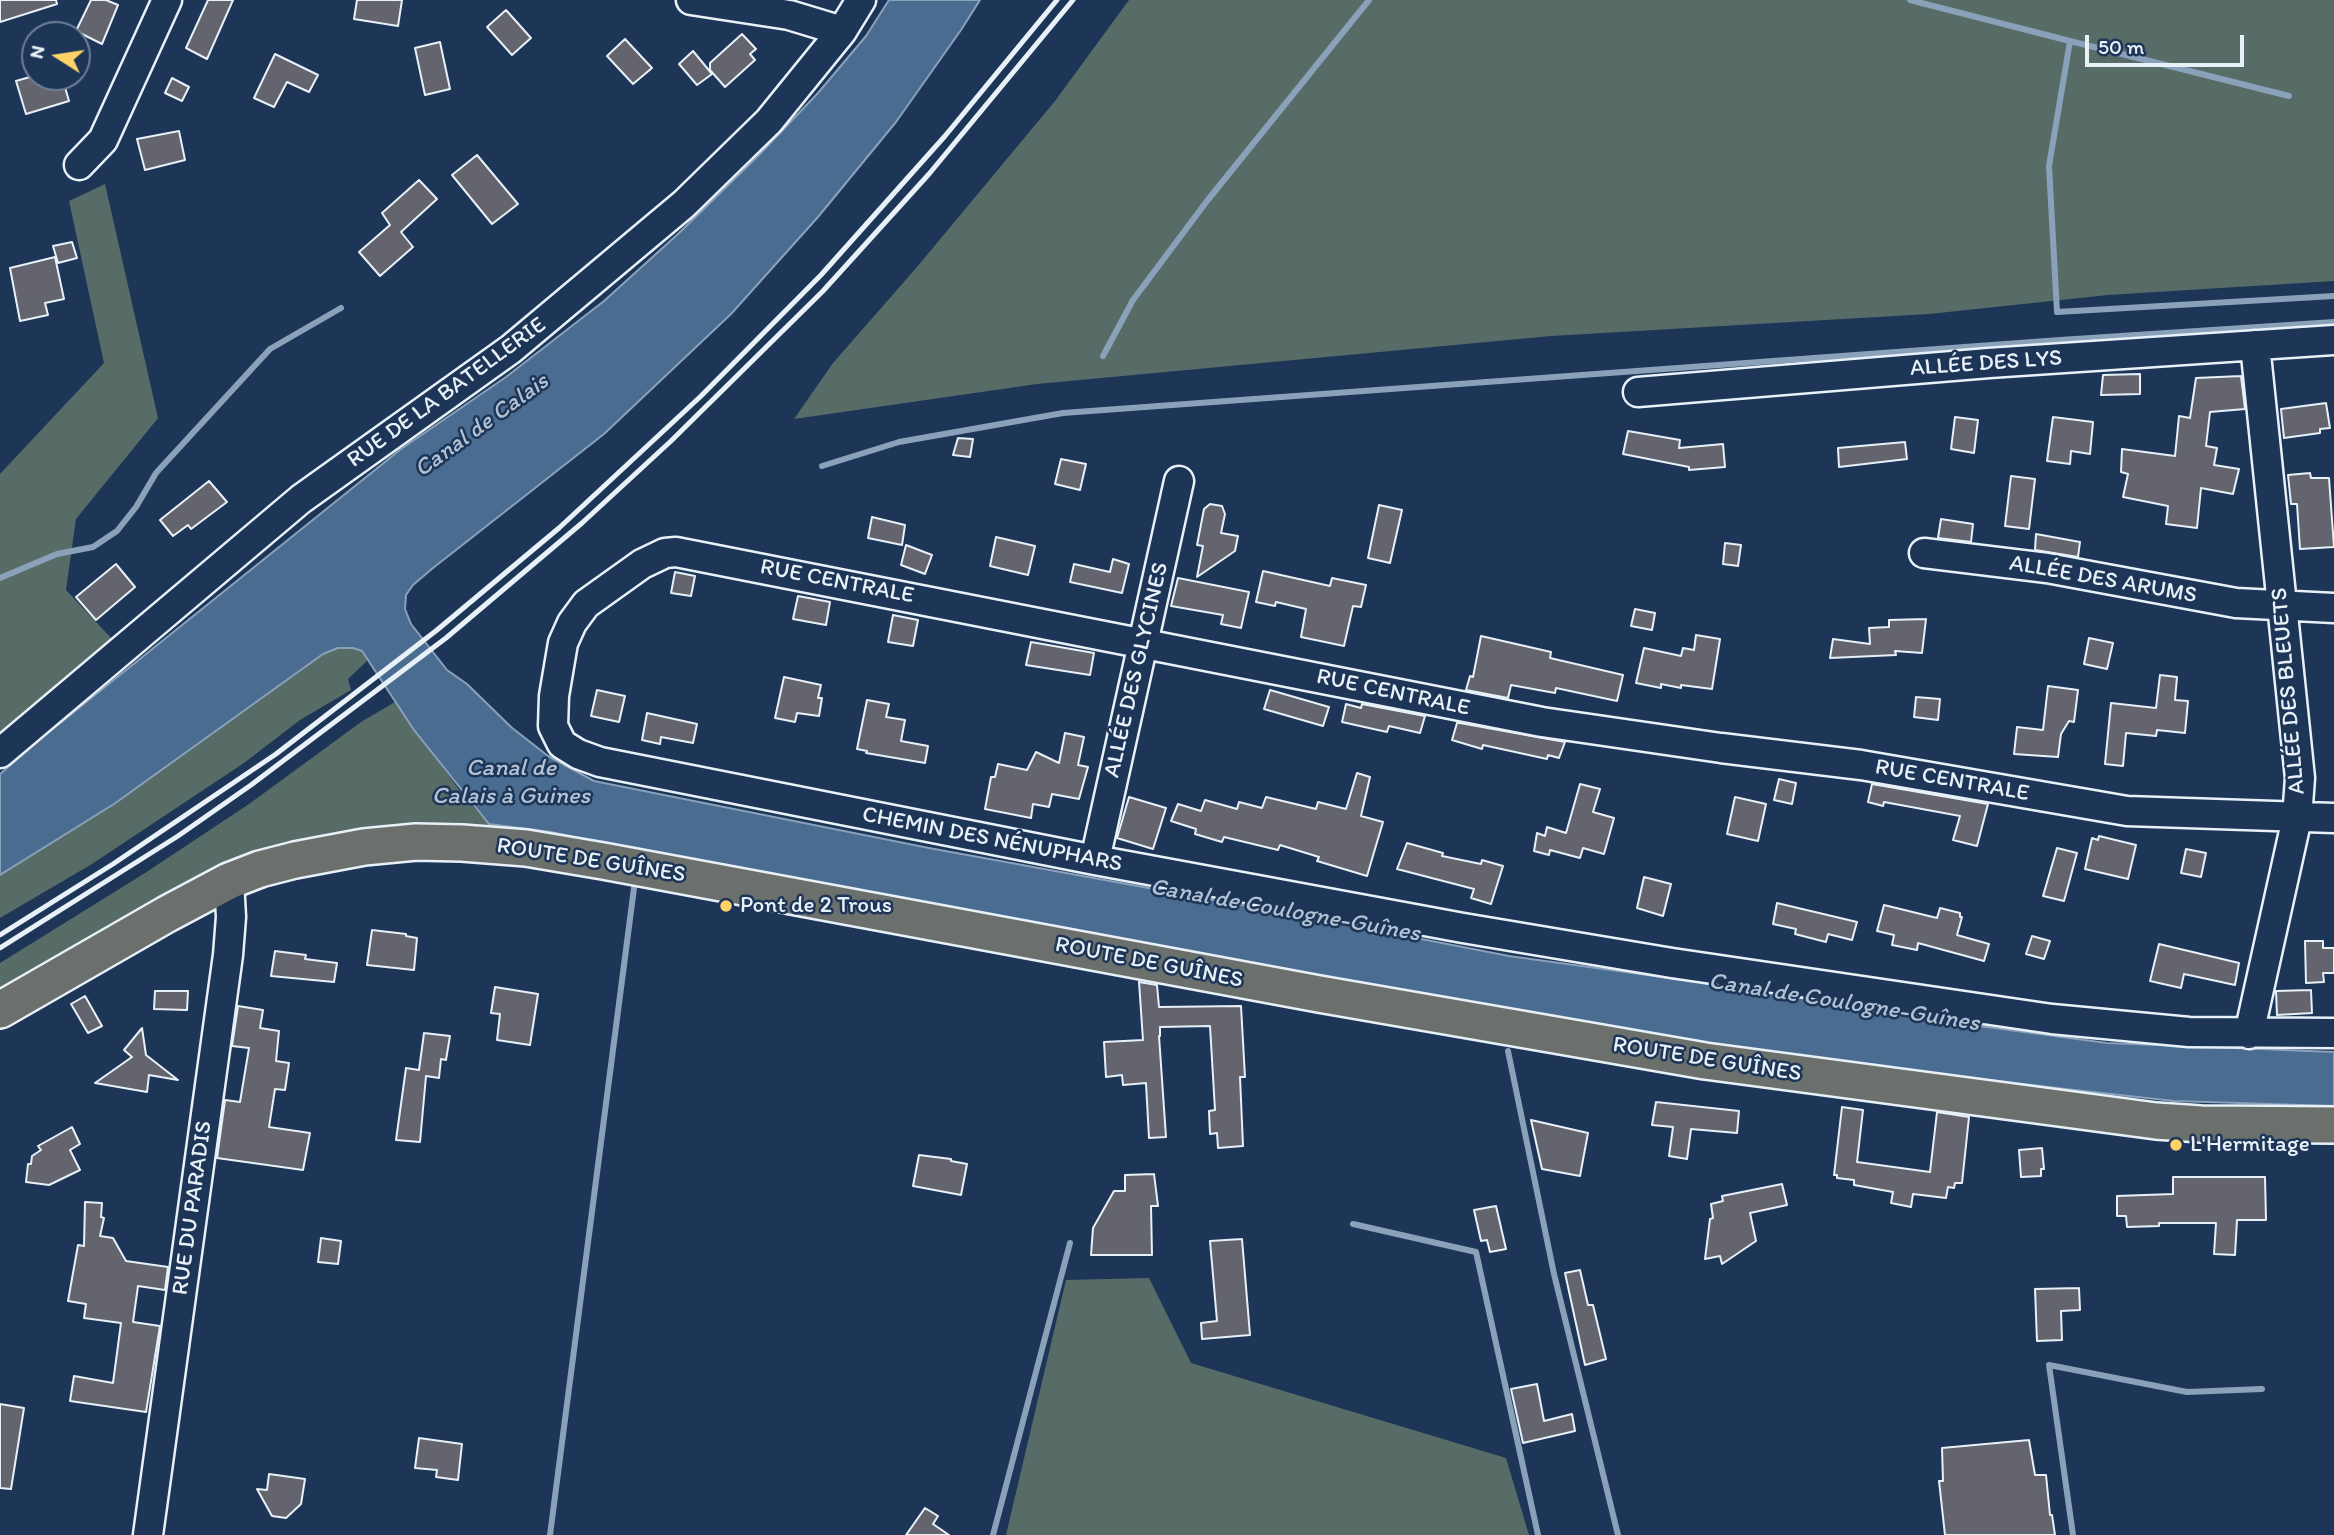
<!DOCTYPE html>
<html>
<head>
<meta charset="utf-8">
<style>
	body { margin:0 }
	#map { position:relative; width:2334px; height:1535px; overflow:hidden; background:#1d3557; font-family:Itim,sans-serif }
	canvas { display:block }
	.north { position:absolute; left:21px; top:21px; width:70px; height:70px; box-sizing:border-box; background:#1d3557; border:2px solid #6e8097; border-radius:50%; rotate:282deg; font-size:19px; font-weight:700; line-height:28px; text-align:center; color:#e8f1f8 }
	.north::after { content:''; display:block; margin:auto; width:24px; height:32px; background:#ffd166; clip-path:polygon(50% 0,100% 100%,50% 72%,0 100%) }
	.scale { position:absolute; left:2085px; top:35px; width:159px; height:32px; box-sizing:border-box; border:4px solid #e8f1f8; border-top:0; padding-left:9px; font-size:21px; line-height:24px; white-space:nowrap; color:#e8f1f8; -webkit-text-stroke:5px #1d3557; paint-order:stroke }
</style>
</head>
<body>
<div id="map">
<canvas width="2334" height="1535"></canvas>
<div class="north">N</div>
<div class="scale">50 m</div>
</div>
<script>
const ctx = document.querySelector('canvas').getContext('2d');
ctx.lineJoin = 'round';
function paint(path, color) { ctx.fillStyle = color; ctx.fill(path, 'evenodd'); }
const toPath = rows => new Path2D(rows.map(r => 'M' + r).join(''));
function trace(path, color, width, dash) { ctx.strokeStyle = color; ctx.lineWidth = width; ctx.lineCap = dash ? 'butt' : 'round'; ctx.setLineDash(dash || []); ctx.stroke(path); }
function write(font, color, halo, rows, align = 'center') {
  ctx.font = font + ' Itim,sans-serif'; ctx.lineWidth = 5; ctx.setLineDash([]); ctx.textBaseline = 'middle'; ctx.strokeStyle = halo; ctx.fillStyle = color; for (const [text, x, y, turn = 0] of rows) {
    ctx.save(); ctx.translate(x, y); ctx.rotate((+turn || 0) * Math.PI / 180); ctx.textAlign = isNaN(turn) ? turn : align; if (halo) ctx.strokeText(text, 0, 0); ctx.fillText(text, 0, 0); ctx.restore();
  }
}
const green = toPath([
	[1129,0,2334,0,2334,281,2108,295,1929,314,1551,336,1037,384,794,419,833,363,917,267,1055,101],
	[105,184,158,418,76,519,66,590,113,640,0,737,0,474,104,363,69,201],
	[338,648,353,648,362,651,367,661,348,679,351,690,300,720,244,763,92,864,0,918,0,875,114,804,291,675,323,654],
	[395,702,460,791,489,824,551,832,630,847,622,853,394,828,0,995,0,963,145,873,249,804,361,722],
	[1149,1278,1191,1363,1506,1458,1529,1535,1006,1535,1066,1280]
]);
const water = toPath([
	[889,0,980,0,961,30,896,122,818,217,731,314,604,434,433,568,413,585,406,595,405,609,411,624,447,670,467,684,511,727,548,756,594,781,929,848,1313,918,1509,956,1756,990,1889,1014,2107,1043,2334,1052,2334,1106,2174,1101,1958,1077,1651,1036,1297,974,650,853,551,832,489,824,414,730,362,651,353,648,338,648,323,654,114,804,0,875,0,774,49,732,401,449,506,377,604,301,678,234,758,156,818,93,866,36,889,0]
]);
const stream = toPath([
	[1910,0,2070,41,2049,166,2057,312,2334,296],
	[2070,41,2289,96],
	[1103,356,1133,300,1207,201,1369,0],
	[822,466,899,442,1063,413,2060,340,2334,322],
	[0,578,57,554,93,547,117,531,136,507,156,473,270,349,341,308],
	[1508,1051,1554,1274,1618,1535],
	[1353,1224,1476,1252,1538,1535],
	[550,1535,634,888],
	[993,1535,1070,1243],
	[2073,1535,2049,1365,2187,1392,2262,1389]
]);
const building = toPath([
	[0,0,56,0,57,4,0,22,0,0],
	[91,0,106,0,118,5,102,44,76,31,91,0],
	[208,0,233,0,207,59,186,48,208,0],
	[357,0,402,0,398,26,354,19,357,0],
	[506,10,531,38,512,55,487,27,506,10],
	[742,34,756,49,750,54,755,60,725,87,710,70,710,63,742,34],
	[625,39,652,68,633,84,607,56,625,39],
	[440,42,450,89,425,95,415,48,440,42],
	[693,51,712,74,697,85,679,64,693,51],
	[275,54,318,75,309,92,287,82,274,107,254,98,275,54],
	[30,77,62,77,69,101,26,114,16,81,30,77],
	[172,78,189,87,182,101,165,93,172,78],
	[179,131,185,160,145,170,137,139,179,131],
	[477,155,518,204,492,224,452,175,477,155],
	[419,180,437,199,401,232,413,247,380,276,359,252,390,225,382,213,419,180],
	[72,242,77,258,58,263,53,246,72,242],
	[55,257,64,299,45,303,48,315,20,321,10,268,55,257],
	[2140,374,2140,394,2101,395,2103,375,2140,374],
	[2241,376,2245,409,2210,412,2206,446,2217,448,2214,465,2239,469,2233,494,2201,488,2197,528,2166,524,2168,506,2123,497,2128,474,2121,472,2122,449,2175,456,2179,416,2190,418,2196,378,2241,376],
	[2326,403,2330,428,2320,429,2320,433,2284,438,2281,409,2326,403],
	[1955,417,1978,420,1974,453,1951,449,1955,417],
	[2053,417,2093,422,2090,454,2071,451,2070,464,2047,461,2053,417],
	[1628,431,1680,440,1679,448,1723,444,1725,467,1689,470,1689,467,1623,454,1628,431],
	[958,438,973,439,970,457,953,455,958,438],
	[1905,442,1907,459,1839,467,1838,448,1905,442],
	[1061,459,1086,464,1080,490,1055,484,1061,459],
	[2310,473,2311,478,2329,478,2334,547,2300,549,2297,504,2291,504,2288,475,2310,473],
	[2011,476,2035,479,2029,529,2005,526,2011,476],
	[209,481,227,502,191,529,188,525,173,536,160,520,209,481],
	[1210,504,1222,506,1225,514,1221,533,1238,536,1235,551,1197,577,1203,546,1197,545,1204,509,1210,504],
	[1379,505,1402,510,1390,563,1368,558,1379,505],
	[872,517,905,525,902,545,868,538,872,517],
	[1941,519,1973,524,1971,542,1938,538,1941,519],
	[2036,534,2080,542,2078,557,2035,550,2036,534],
	[996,537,1035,546,1028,575,990,566,996,537],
	[1725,543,1741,545,1738,566,1723,564,1725,543],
	[906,545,932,555,925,574,901,565,906,545],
	[1113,559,1129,564,1122,593,1070,582,1074,564,1110,572,1113,559],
	[116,564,135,587,96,620,76,597,116,564],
	[1263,571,1330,586,1332,578,1366,585,1361,607,1353,606,1344,646,1301,637,1306,609,1276,602,1275,606,1256,602,1263,571],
	[675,572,695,576,691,596,671,593,675,572],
	[1178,578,1249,592,1241,628,1221,624,1223,615,1171,606,1178,578],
	[798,596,830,602,826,625,793,619,798,596],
	[1635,609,1655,613,1652,630,1631,626,1635,609],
	[893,615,918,620,913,646,888,642,893,615],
	[1926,619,1922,653,1895,651,1896,655,1830,658,1833,639,1870,644,1869,628,1889,627,1889,620,1926,619],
	[1696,635,1720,639,1712,689,1681,685,1681,688,1661,684,1661,688,1636,683,1644,648,1681,656,1683,648,1694,650,1696,635],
	[1481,636,1551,652,1550,658,1623,675,1617,701,1556,688,1555,693,1511,685,1508,698,1466,690,1470,676,1473,677,1481,636],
	[2089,638,2113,643,2107,669,2084,664,2089,638],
	[1031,642,1094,653,1090,675,1026,665,1031,642],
	[2160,675,2177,677,2175,700,2188,701,2185,733,2157,730,2156,736,2126,733,2123,766,2105,764,2111,703,2156,708,2160,675],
	[784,677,821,685,818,698,822,698,819,716,797,713,795,722,775,718,784,677],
	[2048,686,2078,690,2074,722,2069,721,2061,734,2058,757,2014,754,2017,727,2043,730,2048,686],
	[597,690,625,696,619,722,591,716,597,690],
	[1270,690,1329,707,1323,726,1264,709,1270,690],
	[1916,697,1940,699,1938,720,1914,717,1916,697],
	[867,700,889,704,886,717,905,720,901,741,928,746,925,763,866,753,867,751,857,749,867,700],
	[1346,704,1361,708,1362,704,1425,716,1420,733,1389,726,1387,732,1342,722,1346,704],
	[647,713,697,724,693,743,661,737,660,744,642,740,647,713],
	[1457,723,1460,723,1565,742,1559,758,1548,755,1547,759,1483,745,1482,749,1452,740,1457,723],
	[1065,733,1084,737,1078,765,1088,767,1079,799,1052,794,1049,807,1033,804,1031,818,985,809,991,777,995,777,998,764,1027,770,1036,752,1059,763,1065,733],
	[1357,773,1370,777,1361,816,1383,822,1367,876,1317,861,1319,857,1280,845,1278,850,1224,837,1222,842,1195,834,1196,829,1171,821,1178,804,1201,811,1205,800,1237,809,1239,802,1262,808,1266,797,1316,809,1318,802,1346,809,1357,773],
	[1779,779,1796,783,1792,804,1774,800,1779,779],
	[1580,784,1600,789,1593,812,1614,818,1604,854,1583,848,1580,858,1550,850,1549,855,1534,851,1537,833,1545,836,1547,827,1566,833,1580,784],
	[1872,784,1988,804,1977,846,1953,840,1960,816,1884,802,1883,806,1868,802,1872,784],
	[1129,797,1166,808,1153,849,1117,838,1129,797],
	[1735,797,1766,804,1758,841,1727,834,1735,797],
	[2099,836,2136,845,2128,879,2085,869,2092,838,2098,840,2099,836],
	[1407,843,1443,853,1442,856,1481,864,1482,860,1503,866,1491,904,1471,898,1474,889,1397,869,1407,843],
	[2057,848,2077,853,2064,901,2043,896,2057,848],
	[2186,849,2206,853,2201,877,2181,873,2186,849],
	[1644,877,1671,884,1663,916,1637,908,1644,877],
	[1777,903,1857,922,1852,940,1828,934,1826,942,1795,934,1796,929,1773,924,1777,903],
	[1884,905,1937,918,1940,908,1960,913,1960,917,1962,917,1957,935,1989,944,1984,961,1918,943,1917,950,1892,945,1894,935,1877,931,1884,905],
	[372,930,406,934,406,936,417,938,414,970,367,965,372,930],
	[2032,936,2050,941,2044,959,2026,954,2032,936],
	[2305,941,2323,941,2323,948,2334,948,2334,973,2323,973,2324,982,2306,983,2305,941],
	[2159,944,2239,963,2235,985,2184,974,2181,988,2150,981,2159,944],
	[275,951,306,955,305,959,337,963,334,982,271,976,275,951],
	[1139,982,1157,985,1159,1007,1241,1006,1245,1077,1240,1077,1243,1146,1218,1148,1217,1133,1210,1134,1209,1111,1215,1110,1210,1026,1160,1027,1160,1036,1159,1036,1166,1137,1149,1138,1146,1083,1123,1085,1122,1075,1106,1077,1104,1042,1143,1040,1139,982],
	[495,987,538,994,530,1045,497,1040,500,1014,491,1013,495,987],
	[2311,990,2312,1013,2277,1015,2276,991,2311,990],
	[155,991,188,991,187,1010,154,1009,155,991],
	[85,996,102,1026,88,1033,71,1004,85,996],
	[238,1006,263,1010,260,1028,279,1031,276,1061,289,1063,285,1090,275,1089,269,1127,310,1133,303,1170,217,1158,225,1100,240,1102,249,1048,232,1046,238,1006],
	[142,1028,146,1055,178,1080,149,1075,147,1092,95,1083,132,1057,124,1050,142,1028],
	[424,1033,450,1036,446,1060,441,1059,439,1078,426,1076,420,1142,396,1140,406,1068,419,1070,424,1033],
	[1656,1102,1739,1111,1737,1133,1691,1129,1687,1159,1669,1156,1673,1127,1652,1125,1656,1102],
	[1842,1107,1863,1110,1857,1162,1930,1172,1937,1112,1969,1117,1962,1183,1955,1183,1954,1188,1948,1187,1946,1198,1913,1194,1911,1207,1891,1203,1893,1192,1854,1185,1854,1180,1837,1178,1837,1175,1834,1175,1842,1107],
	[1531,1120,1588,1133,1580,1176,1542,1169,1531,1120],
	[72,1127,80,1144,70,1150,80,1170,49,1185,26,1182,28,1164,31,1164,32,1156,41,1150,38,1146,72,1127],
	[2042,1148,2044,1169,2041,1169,2041,1176,2021,1177,2019,1150,2042,1148],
	[919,1155,951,1159,951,1161,967,1164,961,1195,913,1186,919,1155],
	[1154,1174,1158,1206,1151,1206,1152,1255,1091,1255,1093,1228,1114,1191,1125,1191,1125,1175,1154,1174],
	[2173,1177,2265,1177,2266,1220,2237,1220,2235,1255,2214,1254,2216,1223,2159,1223,2159,1226,2127,1227,2126,1216,2117,1216,2117,1196,2173,1194,2173,1177],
	[1782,1184,1787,1205,1750,1213,1756,1241,1722,1264,1720,1256,1705,1259,1710,1219,1713,1218,1711,1204,1723,1201,1722,1196,1782,1184],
	[85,1202,102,1203,101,1217,104,1218,100,1236,113,1238,126,1261,168,1267,165,1290,138,1286,133,1322,160,1326,146,1412,70,1401,74,1376,113,1383,121,1323,84,1318,86,1304,68,1301,78,1245,84,1246,85,1202],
	[1496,1206,1506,1249,1490,1252,1487,1240,1481,1241,1474,1210,1496,1206],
	[321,1238,341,1241,338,1264,318,1262,321,1238],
	[1242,1239,1250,1335,1202,1339,1201,1323,1217,1321,1210,1241,1242,1239],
	[1580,1270,1588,1305,1593,1305,1606,1359,1585,1365,1565,1273,1580,1270],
	[2079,1288,2080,1310,2061,1311,2062,1340,2037,1341,2035,1289,2079,1288],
	[1537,1384,1544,1421,1572,1414,1575,1431,1523,1443,1511,1389,1537,1384],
	[0,1404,24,1408,11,1489,0,1488,0,1404],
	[419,1438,462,1444,458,1480,436,1477,437,1470,415,1468,419,1438],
	[2029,1440,2035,1475,2046,1475,2050,1515,2052,1515,2055,1535,1945,1535,1939,1481,1943,1481,1942,1448,2029,1440],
	[269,1474,305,1479,301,1504,286,1518,272,1516,257,1489,267,1490,269,1474],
	[925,1508,938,1516,933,1524,949,1535,906,1535,925,1508]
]);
const minor = toPath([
	[691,0,789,15,842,31],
	[79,165,103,140,167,0],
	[1638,392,1989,363,2334,340],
	[1924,553,2047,568,2236,603,2334,608],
	[0,753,301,499,511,349,684,204,769,121,842,31,861,0],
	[2334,818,2127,811,1861,765,1721,748,1542,722,676,552,665,553,642,564,586,604,572,623,563,643,554,696,553,726,562,744,578,754,600,762,1095,860,1463,928,1672,963,2052,1019,2189,1032,2334,1033],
	[1095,860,1179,481],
	[2249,1034,2297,818,2300,778,2255,345],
	[148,1535,228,955,231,917,229,881]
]);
const major = toPath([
	[0,1010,167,914,229,881,260,869,295,860,364,847,416,842,462,843,526,848,603,861,1319,994,1705,1061,2156,1121,2201,1124,2334,1125]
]);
const rail = toPath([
	[0,935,113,864,276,754,437,630,559,528,701,396,821,275,945,136,1057,0],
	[0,948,178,836,251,785,446,638,582,523,671,441,823,291,929,174,1073,0]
]);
const markers = [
	[726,906,7,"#ffd166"],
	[2176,1145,7,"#ffd166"]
];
const streetNames = [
	["ALLÉE DES LYS",1986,364,-4],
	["RUE DE LA BATELLERIE",447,393,-36],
	["ALLÉE DES ARUMS",2103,580,10],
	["RUE CENTRALE",837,582,11],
	["ALLÉE DES GLYCINES",1137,670,-77],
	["ALLÉE DES BLEUETS",2289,691,-95],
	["RUE CENTRALE",1393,693,12],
	["RUE CENTRALE",1952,781,10],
	["CHEMIN DES NÉNUPHARS",992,840,11],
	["ROUTE DE GUÎNES",591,861,9],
	["ROUTE DE GUÎNES",1149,963,11],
	["ROUTE DE GUÎNES",1707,1060,9],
	["RUE DU PARADIS",193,1208,-82]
];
const poiNames = [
	["Pont de 2 Trous",740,906],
	["L'Hermitage",2190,1145]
];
const waterNames = [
	["Canal de Calais",482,426,-36],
	["Canal de",511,769],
	["Calais à Guines",511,797],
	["Canal de Coulogne-Guînes",1285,911,10],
	["Canal de Coulogne-Guînes",1844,1003,9]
];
paint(green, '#586c67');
paint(water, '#4b6c91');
trace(water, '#8aa1ba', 2);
trace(stream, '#8aa1ba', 6);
paint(building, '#63646d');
trace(building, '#e8f1f8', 2);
trace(minor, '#e8f1f8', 33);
trace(major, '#e8f1f8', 40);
trace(minor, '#1d3557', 28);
trace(major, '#6b706d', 35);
trace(rail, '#e8f1f8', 5);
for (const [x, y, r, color] of markers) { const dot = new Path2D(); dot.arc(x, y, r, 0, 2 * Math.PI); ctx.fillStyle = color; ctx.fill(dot); trace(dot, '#1d3557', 2.5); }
write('23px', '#e8f1f8', '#1d3557', streetNames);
write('23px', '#e8f1f8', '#1d3557', poiNames, 'left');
write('italic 24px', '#b1c2d4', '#1d3557', waterNames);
</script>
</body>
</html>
